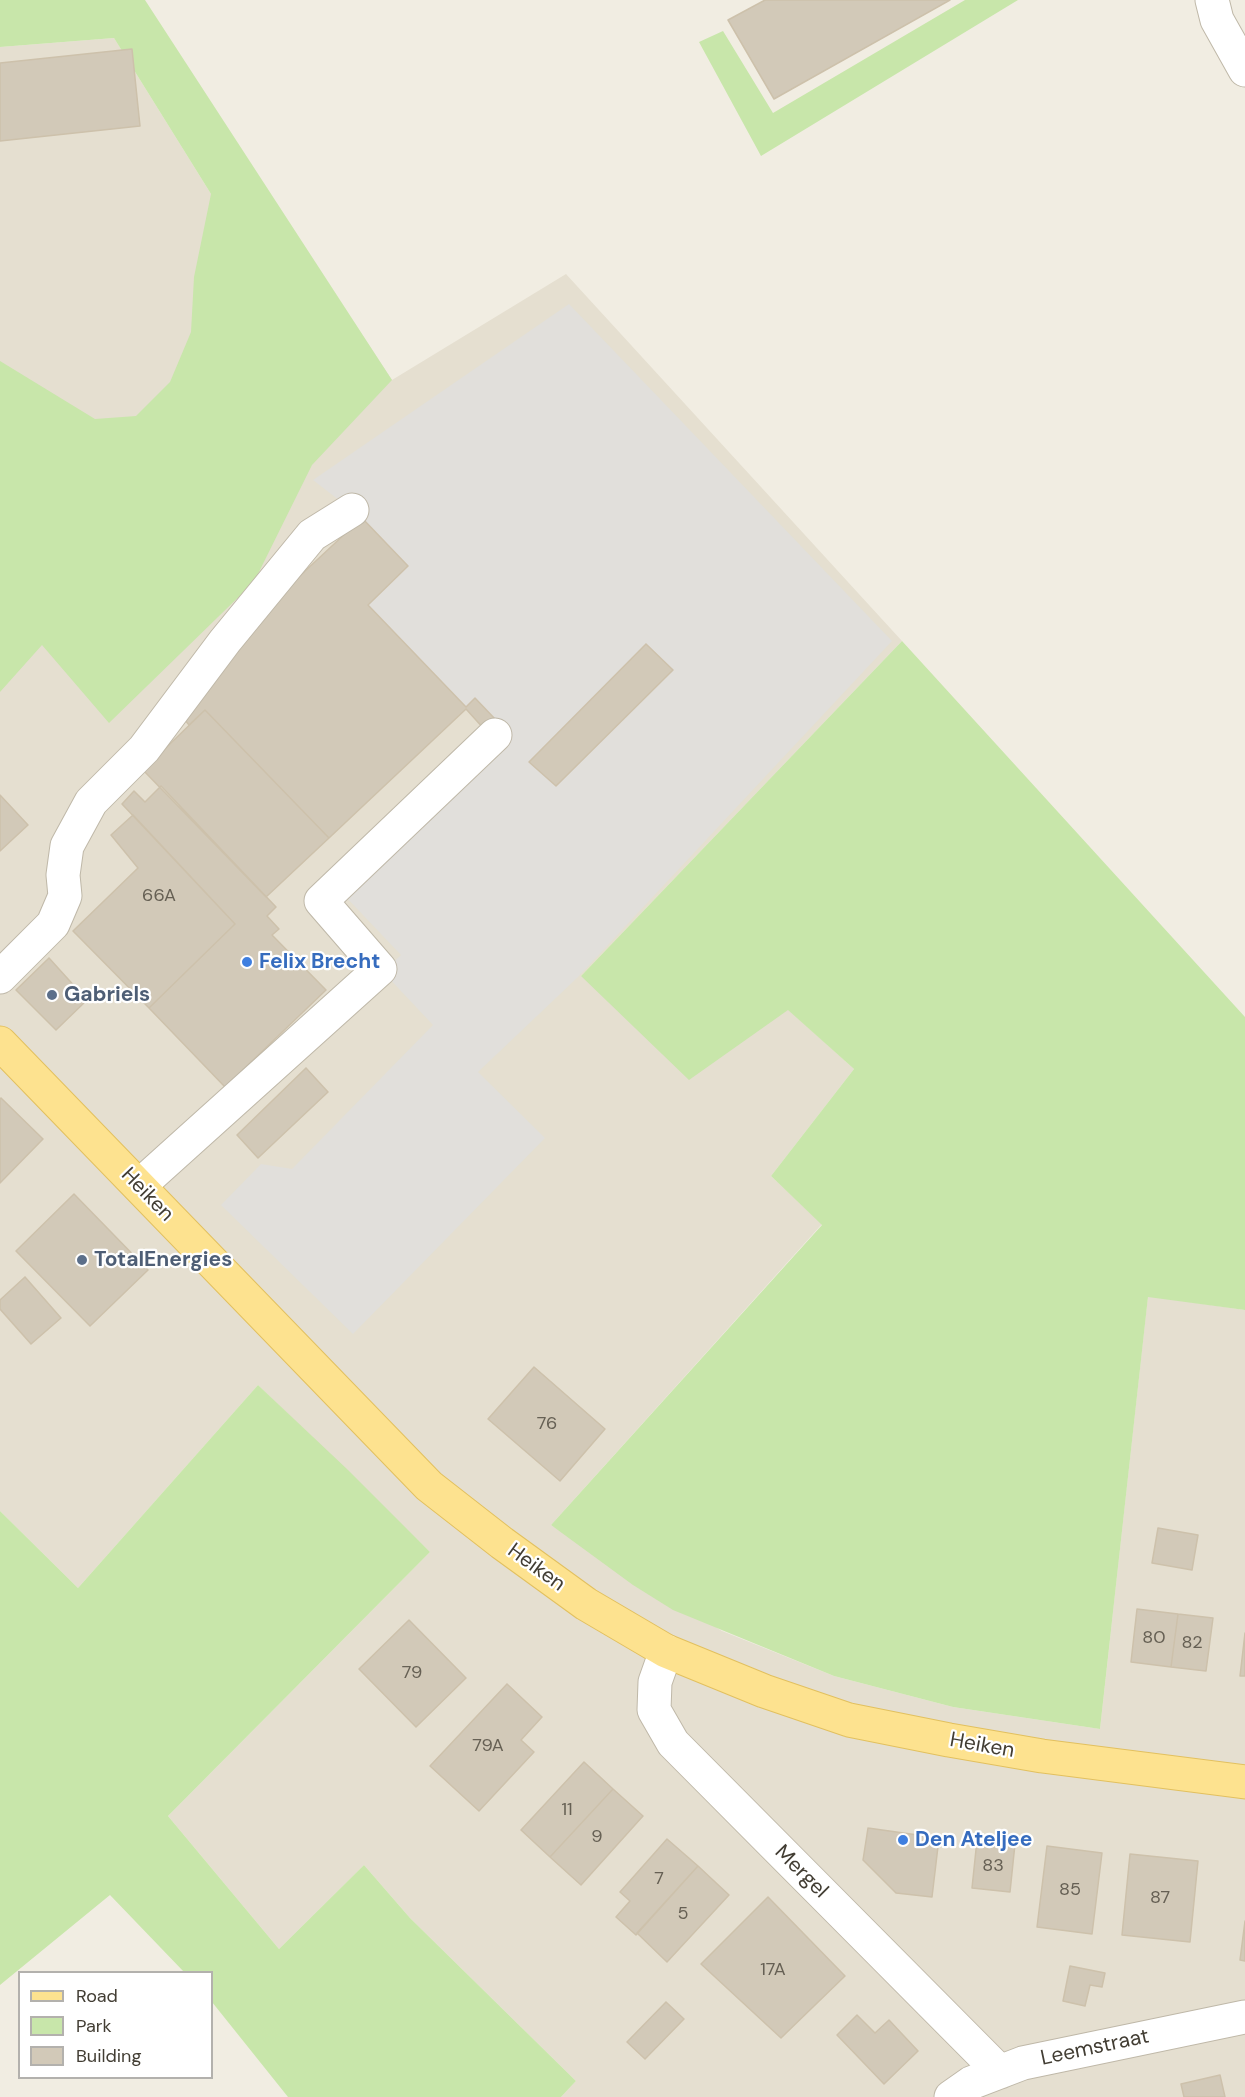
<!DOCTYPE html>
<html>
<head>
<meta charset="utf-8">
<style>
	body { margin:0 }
	#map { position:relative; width:1245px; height:2097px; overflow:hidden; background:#f1ede2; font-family:"DM Sans",sans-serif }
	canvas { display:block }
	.legend { position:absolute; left:18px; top:1971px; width:195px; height:108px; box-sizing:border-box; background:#fff; border:2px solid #b3b1ad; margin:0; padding:8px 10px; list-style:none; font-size:18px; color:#423d33 }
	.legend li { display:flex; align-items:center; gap:12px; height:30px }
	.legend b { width:30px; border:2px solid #b3b1ad }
</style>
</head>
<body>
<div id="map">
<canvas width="1245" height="2097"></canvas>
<ul class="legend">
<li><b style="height:8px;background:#fde28f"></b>Road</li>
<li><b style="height:16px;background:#c8e6aa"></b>Park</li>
<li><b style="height:16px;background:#d2c9b8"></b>Building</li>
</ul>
</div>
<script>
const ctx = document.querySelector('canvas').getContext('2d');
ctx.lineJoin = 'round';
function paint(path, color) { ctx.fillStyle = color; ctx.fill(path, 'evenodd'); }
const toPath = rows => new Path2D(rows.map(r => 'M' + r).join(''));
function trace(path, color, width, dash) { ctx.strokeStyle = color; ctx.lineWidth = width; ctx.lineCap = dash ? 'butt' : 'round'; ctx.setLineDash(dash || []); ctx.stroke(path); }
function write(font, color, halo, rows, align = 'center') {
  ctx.font = font + ' "DM Sans",sans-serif'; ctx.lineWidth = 4.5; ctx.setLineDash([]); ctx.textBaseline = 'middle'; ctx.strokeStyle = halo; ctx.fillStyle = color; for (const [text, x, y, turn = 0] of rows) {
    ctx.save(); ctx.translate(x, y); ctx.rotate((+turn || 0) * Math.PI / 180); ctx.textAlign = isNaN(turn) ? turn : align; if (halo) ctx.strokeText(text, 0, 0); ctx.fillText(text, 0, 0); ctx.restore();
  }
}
const residential = toPath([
	[114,38,211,194,308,253,392,380,566,274,902,641,581,976,788,1009,854,1069,771,1176,822,1224,551,1525,722,1631,834,1676,953,1707,1100,1729,1148,1296,1245,1310,1245,2097,561,2097,576,2081,410,1918,364,1865,279,1949,168,1816,430,1552,258,1385,78,1588,0,1511,0,47]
]);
const green = toPath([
	[0,0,145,0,392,380,312,465,254,582,109,723,42,645,0,692,0,361,95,419,136,416,170,382,191,332,194,277,211,194,114,38,0,47],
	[965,0,1018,0,761,156,699,42,723,31,773,113],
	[902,641,1245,1017,1245,1310,1148,1297,1100,1729,953,1707,834,1676,673,1610,633,1585,551,1525,822,1225,771,1176,854,1069,788,1010,689,1080,581,976],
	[258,1385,348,1470,430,1552,168,1816,279,1949,364,1865,410,1918,576,2081,561,2097,288,2097,212,2002,212,1972,184,1972,110,1895,0,1985,0,1511,78,1588]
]);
const parking = toPath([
	[569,304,892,641,578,977,478,1072,545,1138,353,1334,221,1205,261,1164,292,1169,433,1025,383,972,401,955,344,895,505,743,475,699,466,709,368,605,408,566,362,518,313,480]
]);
const building = toPath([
	[765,0,950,0,774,99,728,20,765,0],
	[132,49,140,126,0,141,0,63,132,49],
	[362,518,408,566,368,605,466,707,475,698,496,720,485,730,466,709,329,838,205,710,189,725,178,711,289,586,362,518],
	[646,644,673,670,556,786,529,762,646,644],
	[205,710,329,838,266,897,143,770,205,710],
	[161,786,276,907,267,916,279,929,272,935,326,990,225,1087,149,1008,235,924,122,804,134,791,145,802,161,786],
	[0,795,28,825,0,851,0,795],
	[133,815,235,924,149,1008,73,931,138,868,111,835,133,815],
	[49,958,87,1000,56,1030,16,990,49,958],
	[306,1068,328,1092,258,1158,237,1135,306,1068],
	[1,1098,43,1139,0,1183,0,1099,1,1098],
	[74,1194,148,1270,90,1326,16,1251,74,1194],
	[25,1277,61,1318,31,1344,0,1309,0,1300,25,1277],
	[534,1367,605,1429,560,1481,488,1419,534,1367],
	[1158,1528,1198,1535,1192,1570,1152,1563,1158,1528],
	[1137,1609,1178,1614,1171,1667,1131,1662,1137,1609],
	[1178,1614,1213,1618,1206,1671,1171,1667,1178,1614],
	[409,1620,466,1678,416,1727,359,1669,409,1620],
	[1245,1633,1245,1676,1240,1676,1245,1633],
	[507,1684,542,1717,521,1740,534,1752,479,1811,430,1766,507,1684],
	[584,1762,613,1789,550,1857,521,1830,584,1762],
	[613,1789,643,1816,581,1885,550,1857,613,1789],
	[868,1828,939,1838,932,1897,896,1893,863,1860,868,1828],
	[667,1839,698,1866,636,1935,616,1917,630,1901,620,1892,667,1839],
	[977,1840,1015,1844,1010,1892,972,1888,977,1840],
	[1047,1846,1102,1853,1092,1934,1037,1927,1047,1846],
	[1130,1854,1198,1861,1190,1942,1122,1935,1130,1854],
	[698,1866,729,1895,667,1962,637,1933,698,1866],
	[768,1897,845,1976,781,2038,701,1964,768,1897],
	[1245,1921,1245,1961,1240,1960,1245,1921],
	[1070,1966,1105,1973,1102,1987,1090,1985,1085,2006,1063,2001,1070,1966],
	[666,2002,684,2019,645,2059,627,2042,666,2002],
	[857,2015,875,2033,889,2020,918,2051,884,2084,837,2035,857,2015],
	[1220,2075,1225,2097,1184,2097,1181,2084,1220,2075]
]);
const minor = toPath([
	[1212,0,1217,20,1245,70],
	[0,977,53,924,65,896,63,875,67,846,91,802,144,749,225,641,312,535,352,510],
	[139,1186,380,969,321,901,495,735],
	[666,1651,655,1682,654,1710,673,1743,1000,2072],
	[951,2097,971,2083,1023,2063,1245,2017]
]);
const major = toPath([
	[0,1043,429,1486,502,1543,586,1604,666,1651,764,1691,849,1720,949,1740,1042,1756,1245,1782]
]);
const markers = [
	[247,962,6,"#3f7fe0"],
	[52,995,6,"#5c6f8a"],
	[82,1260,6,"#5c6f8a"],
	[903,1840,6,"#3f7fe0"]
];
const numberNames = [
	["66A",159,896],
	["76",547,1424],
	["80",1154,1638],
	["82",1192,1643],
	["79",412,1673],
	["79A",488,1746],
	["11",567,1810],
	["9",597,1837],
	["83",993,1866],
	["7",659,1879],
	["85",1070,1890],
	["87",1160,1898],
	["5",683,1914],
	["17A",773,1970]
];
const shopNames = [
	["Felix Brecht",259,962],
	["Den Ateljee",915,1840]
];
const serviceNames = [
	["Gabriels",64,995],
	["TotalEnergies",94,1260]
];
const streetNames = [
	["Heiken",147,1195,46],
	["Heiken",536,1568,36],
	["Heiken",982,1746,10],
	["Mergel",801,1872,45],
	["Leemstraat",1095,2048,-12]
];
paint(residential, '#e5dfd0');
paint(green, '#c8e6aa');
paint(parking, '#e1dfdb');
paint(building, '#d2c9b8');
trace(building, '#cdc1ab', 1.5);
trace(minor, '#bfb8a8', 35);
trace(major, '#e2c05f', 35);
trace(minor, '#fff', 33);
trace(major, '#fde28f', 33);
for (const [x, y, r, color] of markers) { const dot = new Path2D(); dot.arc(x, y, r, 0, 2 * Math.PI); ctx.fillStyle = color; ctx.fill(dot); trace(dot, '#fff', 2); }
write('18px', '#666054', null, numberNames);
write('bold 21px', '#366cbe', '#fff', shopNames, 'left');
write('bold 21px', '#4e5e75', '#fff', serviceNames, 'left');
write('21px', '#423d33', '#fff', streetNames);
</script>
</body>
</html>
